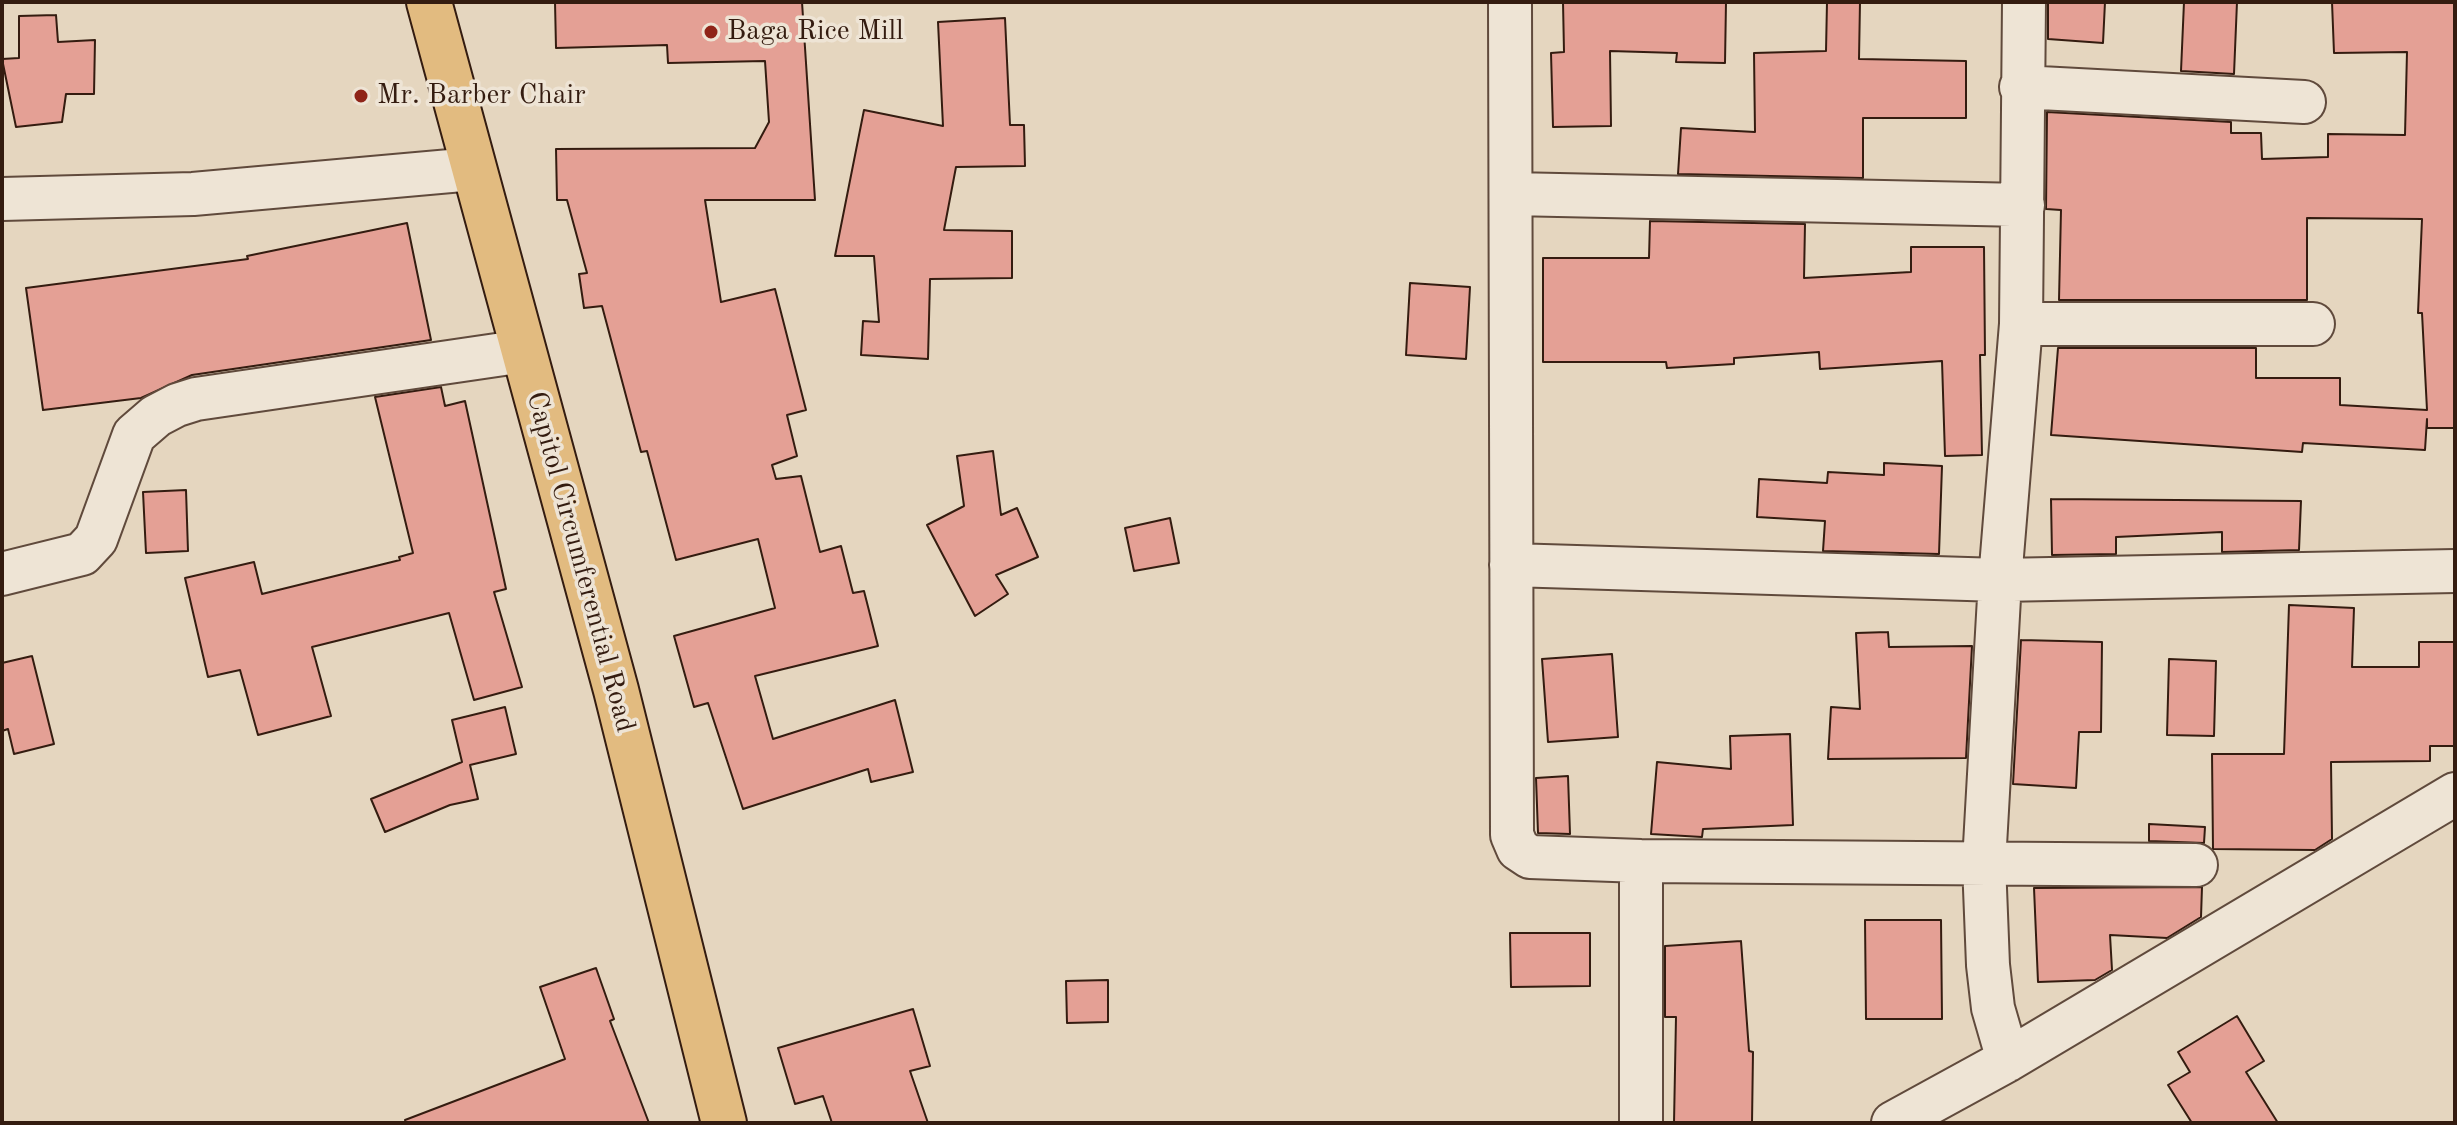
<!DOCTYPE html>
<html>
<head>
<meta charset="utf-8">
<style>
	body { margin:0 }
	#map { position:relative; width:2457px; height:1125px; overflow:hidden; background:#e5d6bf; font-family:"Old Standard TT",serif }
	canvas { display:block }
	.frame { position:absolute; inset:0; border:4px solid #341c10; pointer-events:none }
</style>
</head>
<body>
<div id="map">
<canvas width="2457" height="1125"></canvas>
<div class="frame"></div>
</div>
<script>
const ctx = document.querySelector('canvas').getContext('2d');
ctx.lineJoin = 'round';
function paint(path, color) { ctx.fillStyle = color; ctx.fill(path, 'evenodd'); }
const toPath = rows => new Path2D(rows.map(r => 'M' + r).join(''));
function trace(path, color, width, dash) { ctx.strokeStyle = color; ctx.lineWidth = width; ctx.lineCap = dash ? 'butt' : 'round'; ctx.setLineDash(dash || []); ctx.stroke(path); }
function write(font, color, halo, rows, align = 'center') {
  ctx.font = font + ' "Old Standard TT",serif'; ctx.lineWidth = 7; ctx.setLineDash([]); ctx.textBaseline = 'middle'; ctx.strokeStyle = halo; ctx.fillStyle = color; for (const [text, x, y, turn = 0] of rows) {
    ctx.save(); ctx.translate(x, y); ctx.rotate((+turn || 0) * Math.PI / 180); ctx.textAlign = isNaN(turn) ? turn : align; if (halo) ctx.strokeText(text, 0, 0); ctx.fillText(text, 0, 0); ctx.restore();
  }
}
const building = toPath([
	[555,2,802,2,815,200,705,200,721,302,775,289,806,410,787,415,797,456,772,465,776,479,801,476,820,552,841,546,853,593,864,591,878,646,755,676,773,739,895,700,913,772,871,782,868,769,743,809,708,703,694,707,674,636,775,608,758,539,676,560,647,451,641,452,602,306,584,308,579,274,587,273,567,200,557,200,556,149,755,148,769,122,765,61,668,63,667,45,556,48,555,2],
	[1563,2,1726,2,1725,63,1676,62,1677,53,1610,51,1611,126,1553,127,1551,53,1564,52,1563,2],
	[1827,2,1860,2,1859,59,1966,61,1966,118,1863,118,1863,178,1678,174,1681,128,1755,132,1754,53,1826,51,1827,2],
	[2048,2,2105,2,2103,43,2048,39,2048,2],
	[2184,2,2237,2,2234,74,2181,71,2184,2],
	[2332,2,2455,2,2455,428,2427,428,2427,419,2425,450,2303,443,2302,452,2051,435,2058,348,2256,348,2256,378,2340,378,2340,405,2427,410,2422,313,2418,313,2422,219,2307,218,2307,300,2059,300,2061,210,2046,209,2047,112,2231,122,2231,133,2261,133,2262,159,2328,157,2328,134,2405,135,2407,52,2334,53,2332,2],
	[56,15,58,42,95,40,94,94,66,94,62,122,16,127,2,59,19,58,19,16,56,15],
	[1005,18,1010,125,1024,125,1025,166,956,167,944,230,1012,231,1012,278,930,279,928,359,861,355,863,321,879,322,874,256,835,256,864,110,943,126,938,22,1005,18],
	[1650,221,1805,224,1804,278,1911,272,1911,247,1984,247,1985,355,1980,355,1982,455,1945,456,1942,361,1820,369,1819,352,1734,358,1734,364,1667,368,1666,362,1543,362,1543,258,1649,258,1650,221],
	[407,223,431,340,192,375,141,398,43,410,26,288,248,259,247,256,407,223],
	[1410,283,1470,287,1466,359,1406,355,1410,283],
	[441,387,445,406,465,401,506,589,494,592,522,687,474,700,449,613,312,647,331,716,258,735,240,670,208,677,185,578,254,562,262,594,400,560,399,557,413,553,375,397,441,387],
	[993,451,1001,515,1017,508,1038,557,996,575,1008,594,975,616,927,525,964,506,957,456,993,451],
	[1884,463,1942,466,1939,554,1823,551,1825,521,1757,517,1759,479,1827,483,1828,472,1884,475,1884,463],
	[186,490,188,551,146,553,143,492,186,490],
	[2051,499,2301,501,2299,550,2222,552,2222,532,2116,537,2116,554,2052,555,2051,499],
	[1170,518,1179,563,1134,571,1125,528,1170,518],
	[2289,605,2354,608,2352,667,2419,667,2419,642,2455,642,2455,746,2430,746,2430,761,2331,762,2332,839,2315,850,2213,849,2212,754,2284,754,2289,605],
	[1888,632,1889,647,1972,646,1966,758,1828,759,1831,707,1860,709,1856,633,1888,632],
	[2021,640,2102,642,2101,732,2079,732,2076,788,2013,784,2021,640],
	[1612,654,1618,737,1548,742,1542,659,1612,654],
	[32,656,54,744,14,754,8,729,2,731,2,663,32,656],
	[2169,659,2216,661,2214,736,2167,735,2169,659],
	[505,707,516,754,470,765,478,799,450,805,385,832,371,799,462,762,452,720,505,707],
	[1790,734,1793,825,1703,829,1702,837,1651,834,1657,762,1731,769,1730,736,1790,734],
	[1568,776,1570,834,1538,833,1536,778,1568,776],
	[2149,824,2205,827,2204,843,2149,841,2149,824],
	[2202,887,2201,917,2167,938,2110,935,2112,970,2095,980,2038,982,2034,888,2202,887],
	[1865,920,1941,920,1942,1019,1866,1019,1865,920],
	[1510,933,1590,933,1590,986,1511,987,1510,933],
	[1741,941,1749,1051,1753,1052,1752,1123,1674,1123,1676,1017,1665,1017,1665,946,1741,941],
	[596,968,614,1019,610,1021,649,1123,406,1123,405,1120,565,1059,540,987,596,968],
	[1108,980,1108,1022,1067,1023,1066,981,1108,980],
	[913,1009,930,1066,910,1071,928,1123,832,1123,823,1096,795,1104,778,1048,913,1009],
	[2237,1016,2264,1061,2246,1072,2278,1123,2192,1123,2168,1085,2190,1072,2178,1052,2237,1016]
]);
const minor = toPath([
	[1510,2,1512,835,1518,849,1530,857,1641,861,2196,865],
	[2021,87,2304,102],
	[1512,194,2023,205],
	[2,199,193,194,473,169],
	[2021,324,2313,324],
	[1511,565,2000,580,2455,571],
	[2,574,82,554,96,539,134,435,156,416,177,405,196,399,524,351],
	[2008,1060,1993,1008,1988,965,1984,863,2000,580,2021,324,2024,2],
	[1641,1123,1641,861],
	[1893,1123,2008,1060,2455,794]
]);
const major = toPath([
	[429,2,616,690,724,1123]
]);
const markers = [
	[711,32,8,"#8f2418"],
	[361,96,8,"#8f2418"]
];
const poiNames = [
	["Baga Rice Mill",727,32],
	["Mr. Barber Chair",377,96]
];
const streetNames = [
	["Capitol Circumferential Road",580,562,75]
];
paint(building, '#e4a095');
trace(building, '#341c10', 2);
trace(minor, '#604a3c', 46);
trace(major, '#341c10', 48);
trace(minor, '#eee4d5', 42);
trace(major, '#e2bb80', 44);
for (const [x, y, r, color] of markers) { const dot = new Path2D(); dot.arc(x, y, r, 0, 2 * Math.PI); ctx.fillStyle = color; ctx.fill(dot); trace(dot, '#eee4d5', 3); }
write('28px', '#341c10', '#eee4d5', poiNames, 'left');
write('28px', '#341c10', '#eee4d5', streetNames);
</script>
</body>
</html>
